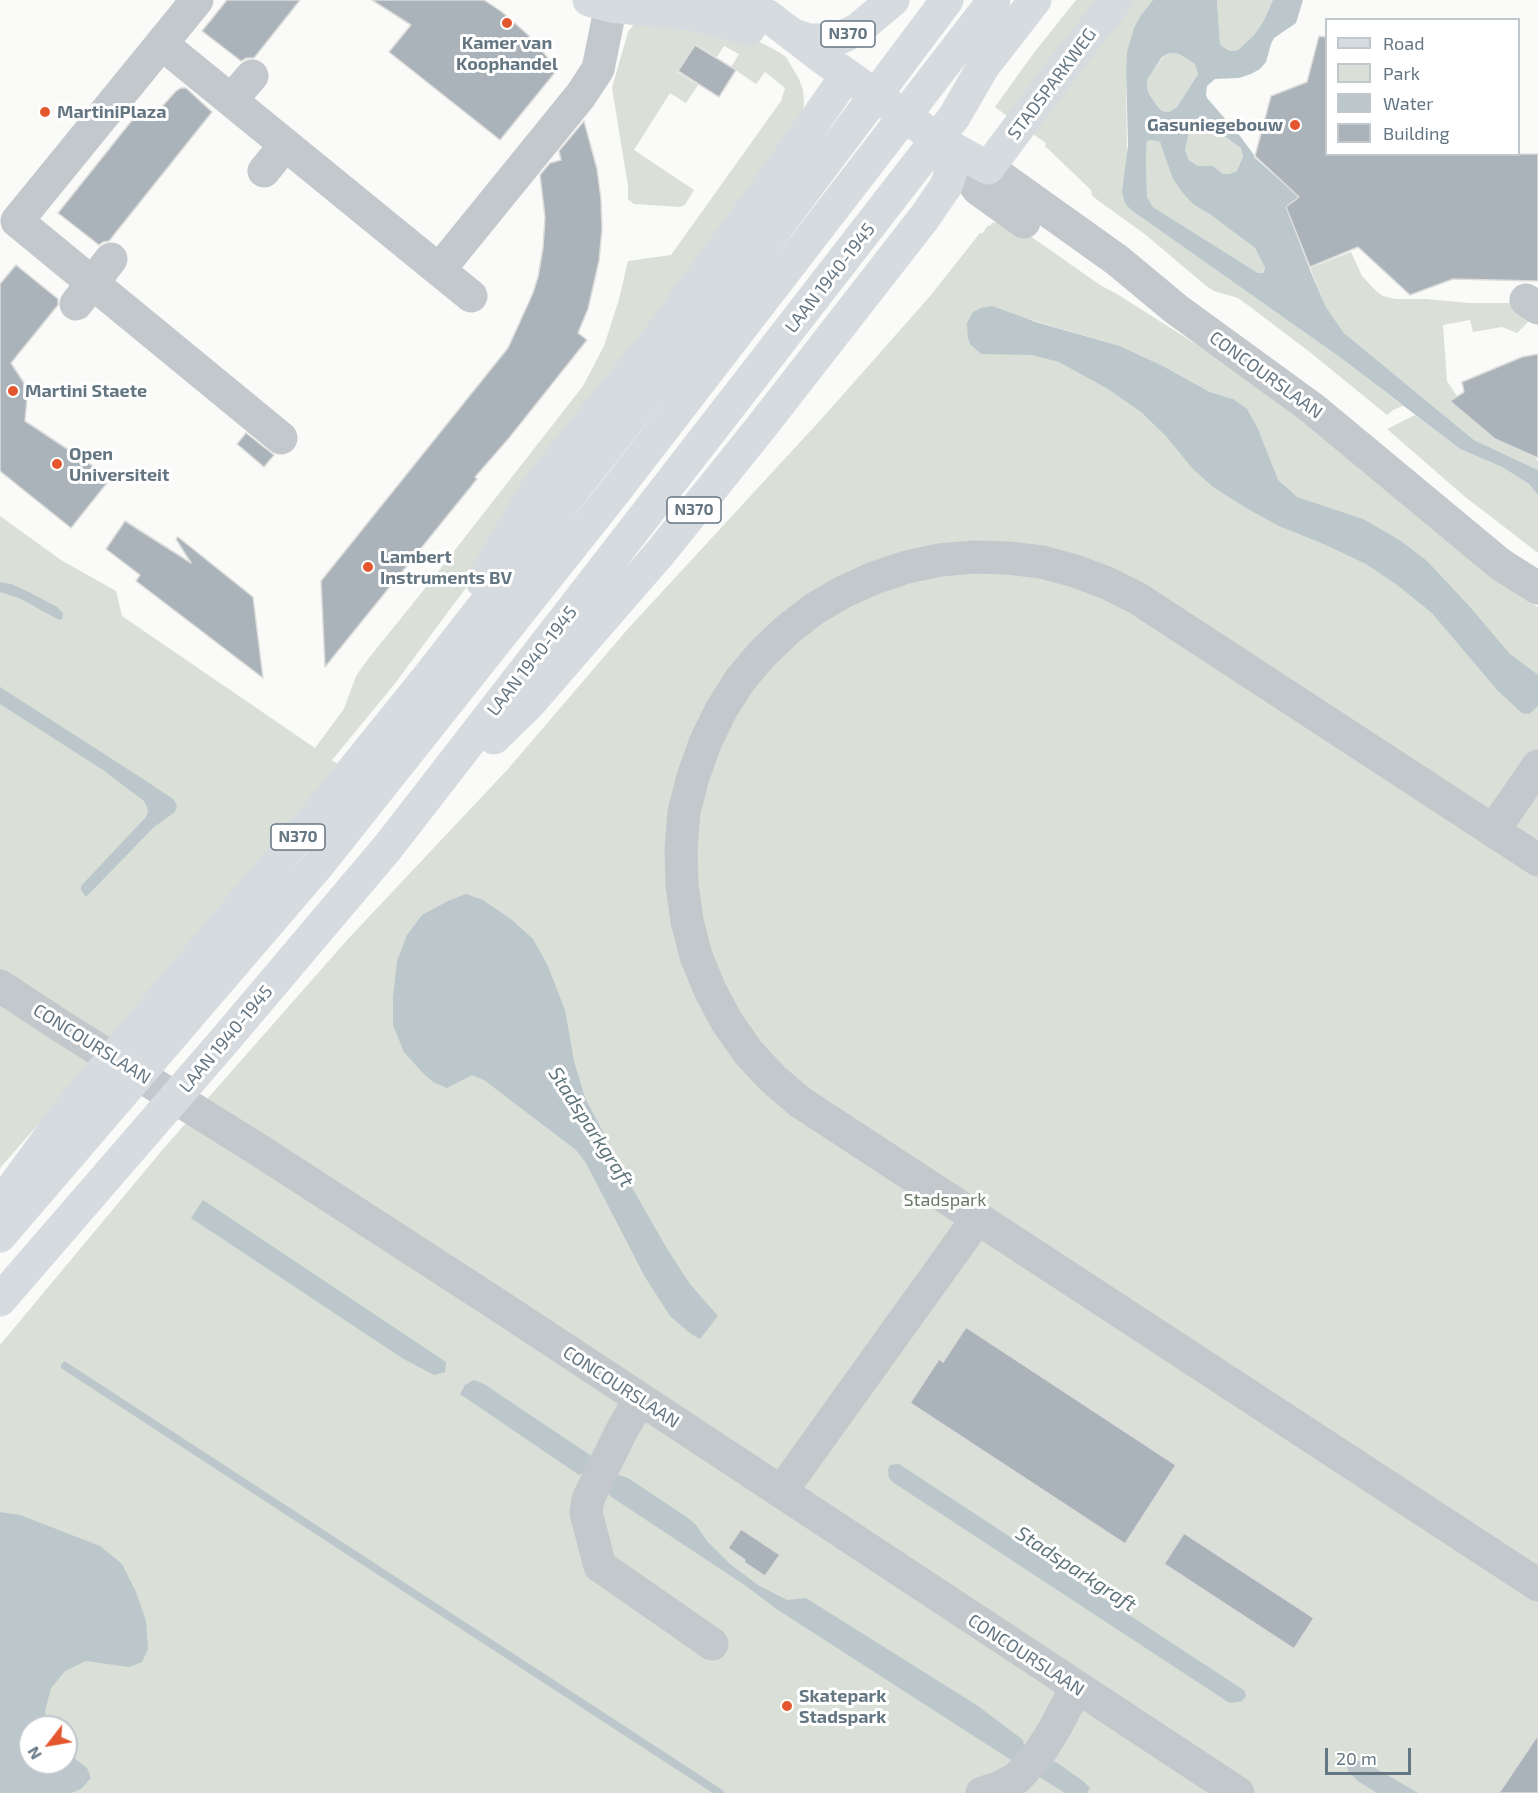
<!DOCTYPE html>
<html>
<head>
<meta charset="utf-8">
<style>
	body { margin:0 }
	#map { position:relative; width:1538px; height:1793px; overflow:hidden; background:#fafaf8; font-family:"Exo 2",sans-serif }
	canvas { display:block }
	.legend { position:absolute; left:1325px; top:18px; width:195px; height:138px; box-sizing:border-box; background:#fff; border:2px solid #c1c8cd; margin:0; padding:8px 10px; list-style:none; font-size:18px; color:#657683 }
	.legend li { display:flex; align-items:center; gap:12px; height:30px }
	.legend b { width:30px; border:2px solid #c1c8cd }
	.north { position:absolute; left:18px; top:1715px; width:60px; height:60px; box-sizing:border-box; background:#fff; border:2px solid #c1c8cd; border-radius:50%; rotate:239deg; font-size:16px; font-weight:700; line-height:24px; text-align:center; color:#657683 }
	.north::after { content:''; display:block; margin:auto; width:21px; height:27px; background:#e4572e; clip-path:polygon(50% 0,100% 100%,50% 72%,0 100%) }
	.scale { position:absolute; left:1325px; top:1748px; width:86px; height:27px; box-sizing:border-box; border:3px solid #657683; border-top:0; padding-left:8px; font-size:18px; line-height:21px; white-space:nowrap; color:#657683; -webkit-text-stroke:4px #fff; paint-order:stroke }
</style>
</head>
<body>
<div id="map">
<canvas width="1538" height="1793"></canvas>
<ul class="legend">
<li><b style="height:8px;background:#d6dbdf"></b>Road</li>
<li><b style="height:16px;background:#dadfd7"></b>Park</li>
<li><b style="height:16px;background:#bbc7cb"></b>Water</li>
<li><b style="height:16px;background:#aab3b9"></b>Building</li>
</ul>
<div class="north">N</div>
<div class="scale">20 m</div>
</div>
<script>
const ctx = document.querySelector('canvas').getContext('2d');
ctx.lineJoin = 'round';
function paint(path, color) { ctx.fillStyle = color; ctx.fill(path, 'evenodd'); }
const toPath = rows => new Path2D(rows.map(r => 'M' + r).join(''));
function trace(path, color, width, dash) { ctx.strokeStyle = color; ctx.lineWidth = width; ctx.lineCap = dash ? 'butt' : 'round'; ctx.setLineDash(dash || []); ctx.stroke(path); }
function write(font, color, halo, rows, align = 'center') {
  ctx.font = font + ' "Exo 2",sans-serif'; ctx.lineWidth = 6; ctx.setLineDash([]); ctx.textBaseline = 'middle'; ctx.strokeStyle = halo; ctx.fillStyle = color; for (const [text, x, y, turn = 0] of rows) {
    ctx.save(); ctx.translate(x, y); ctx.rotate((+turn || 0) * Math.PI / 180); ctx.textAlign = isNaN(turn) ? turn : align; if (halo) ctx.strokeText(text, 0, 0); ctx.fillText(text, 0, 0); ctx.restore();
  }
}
const green = toPath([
	[1076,0,1104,0,1011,119,995,107,1033,54],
	[1128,0,1153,0,1141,15,1127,52,1126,69,1127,164,1131,210,1341,358,1403,406,1393,410,1387,415,1311,353,1249,306,1238,298,1214,291,1205,285,1146,235,1092,196,1091,190,1045,146,1046,143,1030,132],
	[1217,0,1273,0,1263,22,1254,35,1238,50,1231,51,1226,49,1220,44],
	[641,19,758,41,779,52,786,57,799,79,803,90,804,104,800,121,471,581,393,686,332,760,348,772,0,1168,0,516,61,560,116,591,122,616,315,748,344,709,356,676,368,659,419,596,583,386,604,346,619,299,628,261,671,255,781,101,785,88,765,72,756,84,731,67,739,54,724,46,717,57,695,44,677,72,698,85,686,103,670,93,634,150,694,190,685,205,680,207,634,204,628,199,628,186,612,88,628,32,635,23],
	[1169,53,1179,54,1195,64,1198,74,1177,107,1169,112,1162,111,1158,107,1149,94,1147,87,1147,80,1151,74,1163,57],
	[1199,118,1241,148,1243,156,1237,171,1229,174,1223,174,1213,166,1198,166,1189,160,1185,150,1192,121],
	[1151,140,1160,142,1172,177,1194,205,1208,213,1255,248,1265,268,1262,273,1258,273,1153,207,1147,197,1146,154,1147,141],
	[998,220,1019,228,1100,285,1117,294,1240,372,1306,420,1435,529,1486,574,1538,607,1538,1793,0,1793,0,1345,164,1148,348,939,508,769,626,631,825,415,931,295,980,233,982,234,988,225,990,226,993,222,995,223],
	[1021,317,1120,346,1163,366,1210,392,1233,399,1275,474],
	[30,1727,66,1727,66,1763,30,1763],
	[1351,252,1362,276,1375,290,1383,296,1395,299,1426,299,1469,303,1520,303,1530,320,1517,333,1502,327,1473,332,1470,320,1443,325,1447,381,1457,396,1450,401,1495,439,1534,457,1538,461,1538,470,1474,440,1344,333,1326,307,1310,268],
	[1415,415,1460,449,1502,467,1529,484,1538,495,1538,553,1464,496,1387,429]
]);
const water = toPath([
	[1153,0,1217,0,1220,44,1226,49,1231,51,1238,50,1254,35,1263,22,1273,0,1303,0,1296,23,1274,38,1271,44,1266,62,1260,69,1251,74,1239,78,1215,79,1207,86,1206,95,1207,98,1240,136,1254,155,1254,157,1299,197,1286,207,1310,270,1326,307,1344,333,1474,440,1538,470,1538,495,1529,484,1502,467,1460,449,1341,358,1131,210,1125,203,1122,192,1128,145,1126,69,1127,52,1134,28,1141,15],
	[1169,53,1179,54,1195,64,1198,74,1177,107,1169,112,1162,111,1158,107,1149,94,1147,87,1147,80,1151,74,1162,57],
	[1199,118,1241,148,1243,156,1237,171,1229,174,1223,174,1213,166,1198,166,1189,160,1185,150,1192,121],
	[1151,140,1160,142,1172,177,1182,192,1194,205,1208,213,1255,248,1265,268,1263,273,1258,273,1153,207,1147,197,1146,154,1147,141],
	[992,306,1036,322,1120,346,1163,366,1210,392,1233,399,1247,409,1258,429,1278,480,1297,497,1363,519,1401,541,1427,561,1470,607,1509,653,1538,675,1538,706,1529,714,1522,713,1498,691,1432,613,1396,584,1366,564,1326,545,1279,526,1248,509,1213,487,1192,468,1166,436,1141,412,1108,389,1059,362,1032,355,981,354,970,344,968,338,967,323,973,312,981,308],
	[0,582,11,584,29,592,57,607,63,613,62,619,59,620,19,598,0,592],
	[0,687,140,777,173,799,177,805,175,812,154,827,86,897,81,890,81,886,146,817,148,812,147,807,144,801,103,770,0,704],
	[466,894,483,900,512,920,533,939,547,964,565,1010,574,1061,585,1098,634,1191,666,1247,689,1283,718,1316,700,1339,691,1334,670,1316,645,1277,586,1163,576,1150,484,1080,472,1075,447,1088,433,1082,421,1071,404,1052,393,1025,393,997,397,961,407,935,422,915,448,901],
	[203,1200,446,1362,445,1372,434,1375,402,1358,191,1218],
	[474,1380,484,1384,593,1457,589,1469,579,1475,460,1394,465,1385],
	[899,1464,1245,1691,1246,1696,1242,1701,1232,1703,1228,1702,894,1483,889,1478,888,1470,890,1465],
	[615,1474,628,1478,688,1518,696,1525,707,1541,730,1564,758,1585,787,1600,806,1598,978,1706,1023,1740,1025,1751,1017,1761,1011,1760,775,1608,746,1586,610,1496,608,1492],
	[0,1512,20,1515,100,1546,122,1564,136,1592,146,1621,148,1649,142,1662,129,1667,86,1661,65,1671,51,1688,45,1711,49,1727,30,1727,30,1763,66,1763,66,1752,87,1768,91,1778,81,1789,71,1793,0,1793],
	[1356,1760,1368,1764,1418,1793,1377,1793,1358,1781,1348,1771,1347,1765,1350,1762],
	[1049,1761,1056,1762,1083,1781,1090,1788,1087,1793,1065,1793,1036,1775]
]);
const stream = toPath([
	[65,1366,720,1793]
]);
const building = toPath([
	[227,0,300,0,254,58,247,58,241,61,202,31,227,0],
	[372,0,484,0,502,12,526,33,537,44,557,70,500,140,389,52,411,25,372,0],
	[1319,36,1326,37,1326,154,1538,154,1538,281,1453,279,1410,295,1358,247,1310,267,1286,207,1299,197,1255,156,1271,96,1307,82,1319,36],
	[695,45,736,70,719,97,678,71,695,45],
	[181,88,186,88,212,112,109,241,103,242,99,245,58,213,141,109,152,118,176,91,181,88],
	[584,121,597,169,601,199,602,230,599,261,588,309,578,333,587,340,509,438,475,477,477,479,325,667,321,581,508,348,533,293,538,277,543,248,545,217,540,175,550,163,561,160,559,151,584,121],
	[16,265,58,299,58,305,11,363,24,383,27,399,25,421,111,478,71,528,0,471,0,284,16,265],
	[1538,354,1538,458,1495,439,1450,401,1464,392,1462,382,1522,357,1538,354],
	[246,433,274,455,264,467,237,444,246,433],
	[125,521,191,563,176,539,178,537,253,597,263,678,136,581,140,575,106,549,125,521],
	[966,1327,1176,1465,1125,1544,910,1403,939,1359,943,1362,966,1327],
	[741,1529,780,1555,765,1576,744,1562,745,1560,728,1548,741,1529],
	[1184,1533,1314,1618,1294,1649,1164,1564,1184,1533],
	[1538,1735,1538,1793,1499,1793,1538,1735]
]);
const minor = toPath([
	[197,0,17,221,281,438],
	[162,44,439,270,581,95,598,69,612,0],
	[231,100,252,76],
	[951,154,978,189,1024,222],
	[988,168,1117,260,1176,309,1312,408,1500,564,1538,588],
	[264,171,285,145],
	[439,270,471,296],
	[1526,300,1538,308],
	[76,304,111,259],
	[1493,831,1538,766],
	[1538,860,1137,598,1107,583,1075,571,1042,562,1008,558,974,557,940,560,907,567,874,578,843,592,814,609,787,630,762,654,740,680,721,710,705,743,693,777,684,812,681,849,682,885,687,921,696,956,710,990,727,1022,748,1052,772,1078,800,1102,1538,1585],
	[0,986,64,1028,265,1154,501,1307,1238,1793],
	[640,1399,622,1430,588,1499,586,1513,600,1566,712,1644],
	[781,1492,977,1219],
	[982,1793,998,1788,1017,1778,1040,1752,1055,1728,1076,1688]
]);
const major = toPath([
	[589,0,611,6,697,15,749,29],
	[720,0,768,16,820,56,943,143,988,168,1060,72,1116,0]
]);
const highway = toPath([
	[793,35,809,40,826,40,842,37,857,30,893,0],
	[482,581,539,485,660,335,766,190,847,75],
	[494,738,528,705,660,553,762,426,924,218,946,186,950,175,950,164,948,153,943,143],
	[0,1205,67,1113,320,811,432,672,737,280,947,0],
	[0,1236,319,864,613,494,994,0],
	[0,1300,224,1041,388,847,954,117,983,67,1035,0]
]);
const markers = [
	[507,23,6,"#e4572e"],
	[45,112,6,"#e4572e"],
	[1295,125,6,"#e4572e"],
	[13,391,6,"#e4572e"],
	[57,464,6,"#e4572e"],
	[368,567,6,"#e4572e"],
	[787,1706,6,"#e4572e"]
];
const shields = [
	[848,34,54],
	[694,510,54],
	[298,837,54]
];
const shieldNames = [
	["N370",848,34],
	["N370",694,510],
	["N370",298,837]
];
const poiNames = [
	["Kamer van",507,43,"center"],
	["Koophandel",507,64,"center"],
	["MartiniPlaza",57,112],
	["Gasuniegebouw",1283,125,"right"],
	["Martini Staete",25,391],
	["Open",69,454],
	["Universiteit",69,475],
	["Lambert",380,557],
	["Instruments BV",380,578],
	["Skatepark",799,1696],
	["Stadspark",799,1717]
];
const streetNames = [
	["STADSPARKWEG",1052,84,-53],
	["LAAN 1940-1945",830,278,-52],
	["CONCOURSLAAN",1266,375,36],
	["LAAN 1940-1945",532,661,-52],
	["LAAN 1940-1945",226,1039,-50],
	["CONCOURSLAAN",92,1044,32],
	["CONCOURSLAAN",621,1387,33],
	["CONCOURSLAAN",1026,1655,33]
];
const parkNames = [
	["Stadspark",945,1200]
];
const waterNames = [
	["Stadsparkgraft",591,1127,57],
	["Stadsparkgraft",1076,1569,33]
];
paint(green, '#dadfd7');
paint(water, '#bbc7cb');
trace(stream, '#bbc7cb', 8);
paint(building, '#aab3b9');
trace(building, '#dcdcda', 1.5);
trace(minor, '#c3c8cc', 33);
trace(major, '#d6dbdf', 33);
trace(highway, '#d6dbdf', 33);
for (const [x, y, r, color] of markers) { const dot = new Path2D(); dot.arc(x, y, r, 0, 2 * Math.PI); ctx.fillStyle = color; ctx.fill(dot); trace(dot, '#fff', 2); }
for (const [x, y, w] of shields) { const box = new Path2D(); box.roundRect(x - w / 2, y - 13, w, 26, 4.5); ctx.fillStyle = '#fff'; ctx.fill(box); trace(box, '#657683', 1.5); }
write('bold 16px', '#657683', null, shieldNames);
write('bold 18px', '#657683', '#fff', poiNames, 'left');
write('18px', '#657683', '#fff', streetNames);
write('18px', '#687a64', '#fff', parkNames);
write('italic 20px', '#60757c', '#fff', waterNames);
</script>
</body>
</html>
